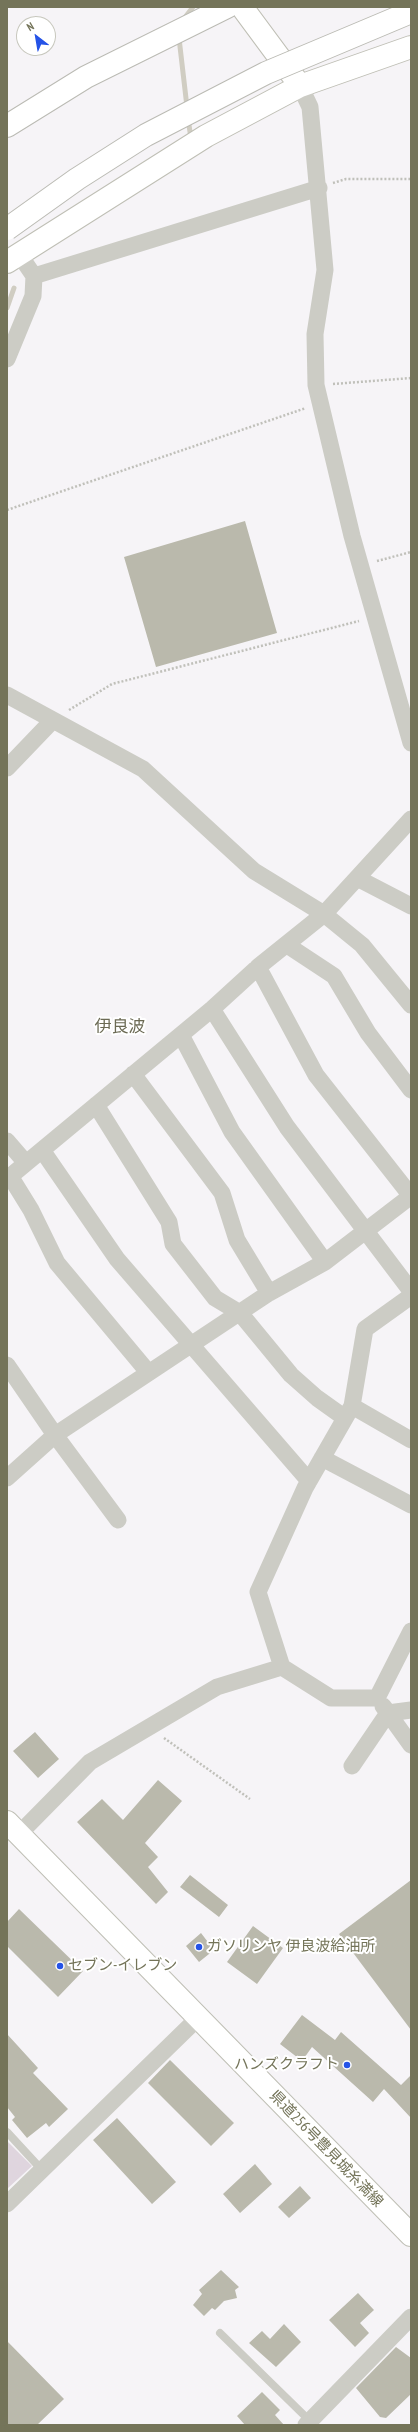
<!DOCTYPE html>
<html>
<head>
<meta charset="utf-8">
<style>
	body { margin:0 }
	#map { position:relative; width:418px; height:2432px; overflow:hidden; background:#f6f4f7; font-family:"PT Sans Narrow",sans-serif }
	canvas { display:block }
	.frame { position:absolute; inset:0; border:8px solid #747459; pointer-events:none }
	.north { position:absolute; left:16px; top:16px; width:40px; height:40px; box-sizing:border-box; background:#fff; border:1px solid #c7c7bd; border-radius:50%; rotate:329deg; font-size:11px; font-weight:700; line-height:16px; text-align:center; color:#747459 }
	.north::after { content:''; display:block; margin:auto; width:14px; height:18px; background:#2553e7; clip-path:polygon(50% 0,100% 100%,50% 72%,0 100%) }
</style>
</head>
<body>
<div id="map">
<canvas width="418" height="2432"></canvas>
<div class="frame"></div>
<div class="north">N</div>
</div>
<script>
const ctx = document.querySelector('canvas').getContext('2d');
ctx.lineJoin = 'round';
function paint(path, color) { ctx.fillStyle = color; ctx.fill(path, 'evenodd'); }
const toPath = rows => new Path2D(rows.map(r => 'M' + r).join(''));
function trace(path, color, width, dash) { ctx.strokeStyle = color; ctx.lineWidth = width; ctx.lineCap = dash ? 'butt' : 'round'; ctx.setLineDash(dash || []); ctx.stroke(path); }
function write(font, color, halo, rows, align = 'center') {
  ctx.font = font + ' "PT Sans Narrow","Noto Sans JP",sans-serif'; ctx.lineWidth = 4; ctx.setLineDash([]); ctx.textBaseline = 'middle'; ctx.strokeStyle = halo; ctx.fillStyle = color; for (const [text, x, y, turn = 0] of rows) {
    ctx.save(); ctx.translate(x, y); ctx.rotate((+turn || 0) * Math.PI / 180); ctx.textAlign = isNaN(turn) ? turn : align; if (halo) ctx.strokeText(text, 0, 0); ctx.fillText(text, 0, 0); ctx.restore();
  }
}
const green = toPath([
	[7,2141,32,2166,7,2189]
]);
const stream = toPath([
	[183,20,193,7],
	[179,38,187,107],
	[188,119,191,138],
	[7,308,14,288]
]);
const building = toPath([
	[245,521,277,633,156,667,124,557],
	[35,1732,59,1759,38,1778,13,1751],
	[158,1780,182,1801,145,1843,158,1857,148,1867,168,1892,156,1904,77,1822,102,1799,123,1820],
	[190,1875,228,1905,219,1917,180,1887],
	[411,1880,411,2030,339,1934],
	[19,1909,83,1971,58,1997,7,1946,7,1922],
	[253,1926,283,1948,257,1984,227,1962],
	[201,1933,214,1950,199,1962,186,1946],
	[302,2015,335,2040,341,2032,401,2085,411,2075,411,2118,384,2089,373,2102,312,2047,302,2061,280,2044],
	[7,2034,38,2068,33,2073,68,2109,49,2127,46,2123,27,2138,12,2120,15,2117,7,2107],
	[170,2060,234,2123,211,2146,148,2083],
	[117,2118,176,2182,152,2204,93,2140],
	[255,2164,272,2184,240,2213,223,2194],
	[300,2186,311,2198,289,2218,278,2207],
	[221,2270,239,2287,235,2290,237,2298,224,2301,215,2310,212,2308,204,2316,193,2305,202,2294,199,2290],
	[358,2293,374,2310,360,2323,369,2333,355,2347,329,2320],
	[284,2324,301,2342,276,2367,249,2343,262,2331,270,2339],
	[7,2341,64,2399,37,2425,7,2425],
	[396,2347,411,2358,411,2394,386,2418,380,2417,356,2388],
	[262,2392,280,2410,275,2415,284,2425,245,2425,237,2416]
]);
const path = toPath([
	[333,183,346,179,411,179],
	[333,384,411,378],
	[7,510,306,408],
	[377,561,411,552],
	[69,710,112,684,359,621],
	[164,1738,250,1799]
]);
const lane = toPath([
	[7,2132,42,2170],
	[220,2333,310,2421]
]);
const street = toPath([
	[300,86,310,107,325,270,315,334,316,385,352,536,411,743],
	[34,276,319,188],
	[7,359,33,296,34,276,19,254],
	[7,695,143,769,254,871,324,914,362,945,411,1005],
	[7,768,53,720],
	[357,878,411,906],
	[287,945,334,976,368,1033,411,1090],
	[258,967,316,1075,411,1196],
	[212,1009,287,1127,411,1291],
	[181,1035,232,1132,325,1262],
	[133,1074,222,1193,237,1240,269,1293],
	[96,1105,169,1222,173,1244,215,1298,240,1313,291,1375,317,1398,345,1418],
	[7,1141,26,1163],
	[42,1150,117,1259,309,1481],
	[10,1176,31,1210,57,1263,148,1372],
	[7,1179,212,1009,258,967,324,914,411,819],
	[411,1296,365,1329,352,1406,411,1440],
	[7,1365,55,1435,118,1520],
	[322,1458,411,1505],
	[7,1478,55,1435,269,1293,325,1262,411,1196],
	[282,1667,258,1592,305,1488,352,1406],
	[377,1698,411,1631],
	[383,1706,411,1745],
	[352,1766,388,1713,411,1710],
	[19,1834,90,1762,217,1687,282,1667,331,1698,377,1698],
	[7,2204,198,2018],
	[306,2425,411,2317]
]);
const secondary = toPath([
	[242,7,296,80],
	[7,262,206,136,285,94,300,86,411,47],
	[7,1822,411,2235]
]);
const highway = toPath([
	[7,126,86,77,227,7]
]);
const highwayBridge = toPath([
	[7,229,77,179,146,135,266,73,411,12]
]);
const markers = [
	[199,1947,4,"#2553e7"],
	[60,1966,4,"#2553e7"],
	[347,2065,4,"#2553e7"]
];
const poiNames = [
	["ガソリンヤ 伊良波給油所",207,1947],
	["セブン-イレブン",68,1966],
	["ハンズクラフト",339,2065,"right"]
];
const streetNames = [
	["県道256号豊見城糸満線",326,2149,46]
];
const quarterNames = [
	["伊良波",120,1027]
];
paint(green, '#dfd5de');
trace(stream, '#d0cdc2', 5);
paint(building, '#bab9ac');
trace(secondary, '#bfbfb5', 24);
trace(highway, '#bbbbb4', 24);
trace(path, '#c0c0ba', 2.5, [2, 2]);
trace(lane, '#ccccc5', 8);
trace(street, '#ccccc5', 17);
trace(secondary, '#fff', 22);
trace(highway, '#fff', 22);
trace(highwayBridge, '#bbbbb4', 24, []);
trace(highwayBridge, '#fff', 22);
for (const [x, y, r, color] of markers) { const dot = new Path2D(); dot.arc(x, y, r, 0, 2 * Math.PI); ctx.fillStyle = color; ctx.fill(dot); trace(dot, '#fff', 1.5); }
write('15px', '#747459', '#fff', poiNames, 'left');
write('15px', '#747459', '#fff', streetNames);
write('17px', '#6b6a54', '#fff', quarterNames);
</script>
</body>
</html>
